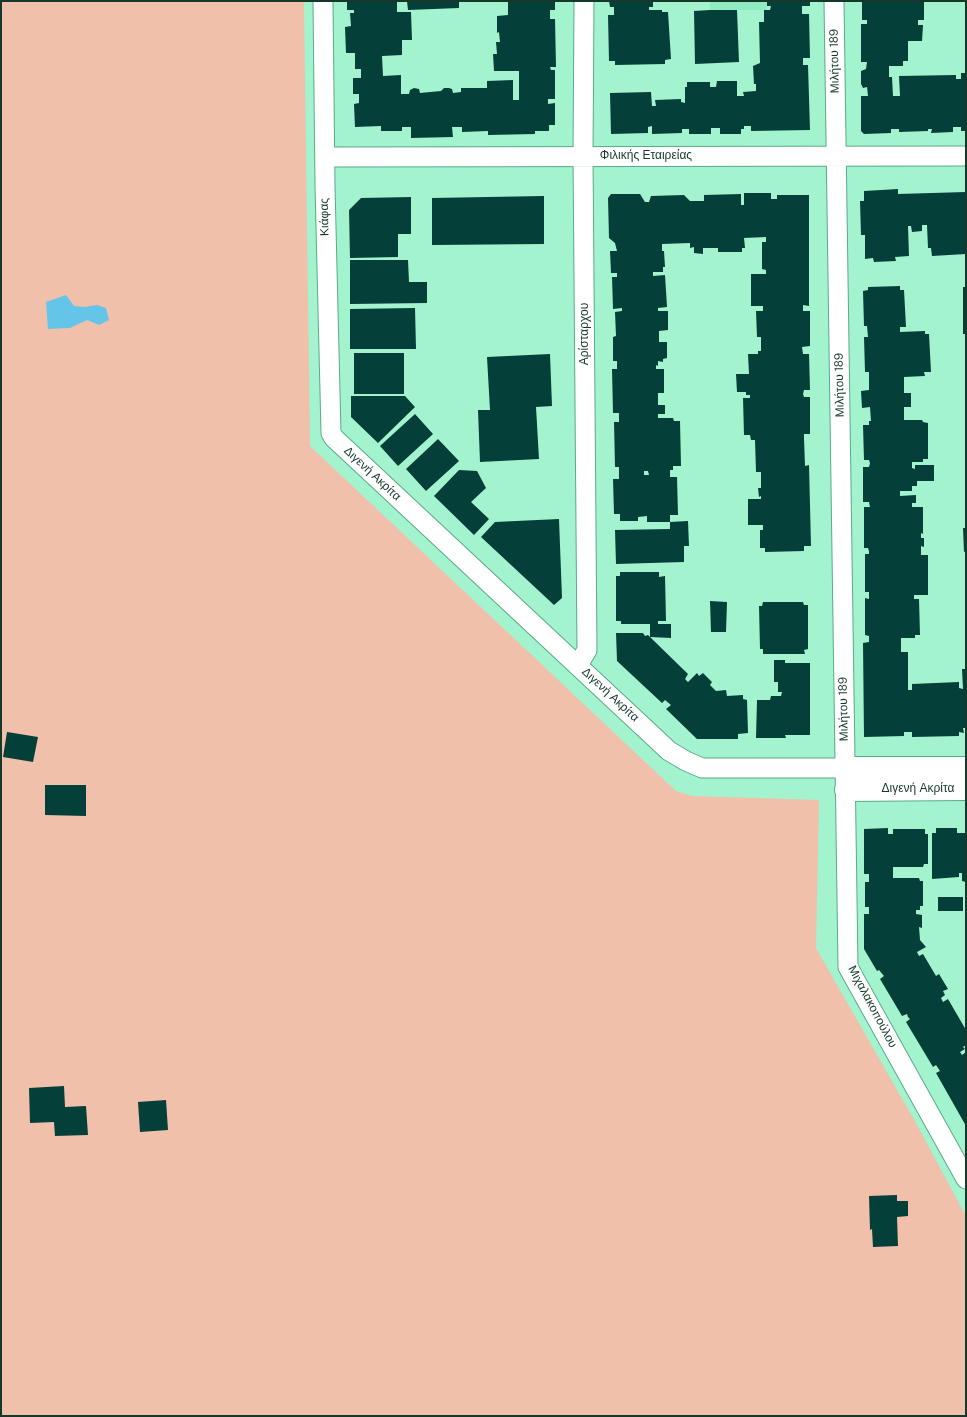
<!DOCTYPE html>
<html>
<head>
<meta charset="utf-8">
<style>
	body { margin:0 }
	#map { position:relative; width:967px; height:1417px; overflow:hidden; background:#a3f3ce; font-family:"DM Sans",sans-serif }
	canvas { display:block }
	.frame { position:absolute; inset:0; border:2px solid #16382a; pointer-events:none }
</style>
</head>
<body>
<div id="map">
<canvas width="967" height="1417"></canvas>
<div class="frame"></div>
</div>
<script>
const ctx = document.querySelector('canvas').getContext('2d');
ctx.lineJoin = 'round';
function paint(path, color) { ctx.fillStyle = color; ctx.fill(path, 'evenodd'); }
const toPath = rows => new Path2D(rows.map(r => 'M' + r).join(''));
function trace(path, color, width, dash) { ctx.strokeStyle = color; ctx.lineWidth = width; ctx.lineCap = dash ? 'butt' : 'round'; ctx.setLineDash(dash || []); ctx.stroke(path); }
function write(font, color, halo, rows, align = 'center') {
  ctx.font = font + ' "DM Sans",sans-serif'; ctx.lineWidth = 4; ctx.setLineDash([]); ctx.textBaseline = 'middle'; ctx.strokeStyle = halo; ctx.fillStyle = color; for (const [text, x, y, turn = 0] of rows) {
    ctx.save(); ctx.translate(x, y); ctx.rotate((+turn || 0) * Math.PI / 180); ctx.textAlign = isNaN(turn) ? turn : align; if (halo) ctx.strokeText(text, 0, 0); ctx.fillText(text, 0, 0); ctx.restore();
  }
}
const built = toPath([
	[710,1,767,1,767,10,710,10]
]);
const green = toPath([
	[1,1,304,1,310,446,676,791,692,796,819,800,816,948,916,1123,966,1216,966,1416,1,1416]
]);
const water = toPath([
	[66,295,74,306,85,307,97,305,106,308,109,320,99,325,87,320,70,328,48,329,46,302]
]);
const building = toPath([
	[347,1,397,1,397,12,411,12,412,40,402,40,402,55,382,56,383,76,401,75,401,94,409,94,410,90,414,88,419,89,420,93,441,91,444,88,449,88,452,89,453,93,461,92,461,88,487,88,487,81,513,80,513,100,519,100,519,71,494,71,493,54,497,54,496,42,500,42,499,32,497,33,497,16,508,15,508,1,555,1,555,10,550,10,550,19,555,19,556,67,550,67,551,70,555,70,555,99,548,99,548,104,555,103,555,125,549,125,549,131,535,131,535,134,488,135,488,131,462,132,462,127,452,127,453,137,411,138,411,127,402,127,402,131,381,131,381,126,355,127,354,104,359,103,359,94,353,94,353,78,361,78,361,69,355,69,355,53,346,53,345,27,351,26,350,13,354,13,354,10,347,10],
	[407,1,459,1,459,8,408,10],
	[609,1,653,1,653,7,649,7,649,10,662,10,662,12,668,12,671,59,665,60,665,64,615,65,615,61,609,61,608,15,614,15,614,7,610,7],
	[767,1,810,1,810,6,802,6,802,14,809,14,810,58,803,58,803,65,808,65,810,130,751,131,751,126,744,126,744,129,741,129,741,134,720,134,720,128,711,128,711,134,689,134,689,129,682,129,682,133,652,134,652,126,648,127,648,133,611,134,610,93,651,92,652,106,656,106,655,100,681,99,681,102,685,103,685,87,687,87,687,82,710,82,710,87,716,87,717,81,737,81,737,96,744,96,743,92,756,91,756,84,754,84,753,66,760,63,759,22,764,22,764,10,770,10,771,6,767,6],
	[862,1,924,1,924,20,918,20,918,25,923,25,922,41,908,41,908,61,903,61,903,66,889,66,889,77,892,77,893,96,900,96,899,76,956,75,956,79,961,79,961,73,966,73,966,131,961,131,961,127,953,127,953,132,931,133,932,129,928,129,928,131,899,132,899,129,891,129,891,133,864,134,861,131,861,96,868,96,867,87,863,88,861,84,861,71,866,69,867,62,861,62,861,24,867,24,867,20,862,20],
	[710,10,737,10,739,62,695,64,694,11],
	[898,189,898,194,966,192,966,254,932,256,931,248,928,248,927,225,922,225,922,231,912,232,911,226,908,226,909,256,895,257,896,261,874,262,873,258,865,259,865,235,861,235,860,201,864,201,864,191],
	[744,193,771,193,771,199,777,199,777,195,809,195,809,306,803,305,803,311,810,311,810,346,802,347,803,354,809,354,810,390,804,390,803,394,804,397,810,397,810,434,804,434,804,438,805,466,809,465,811,546,804,546,804,551,765,552,765,548,760,548,760,530,763,530,763,525,748,525,748,499,761,499,761,496,759,497,758,488,761,488,761,472,756,472,755,440,751,440,750,435,744,435,743,398,750,398,750,395,746,395,746,392,737,392,736,374,749,374,748,354,758,354,758,351,761,351,761,337,757,337,756,311,763,311,763,306,751,306,751,274,766,274,766,270,762,269,762,242,766,242,766,237,744,238,745,248,742,248,742,252,718,252,718,248,703,248,703,254,694,253,694,247,690,248,690,243,662,244,662,251,664,251,665,267,663,267,663,272,653,272,653,276,665,275,667,307,658,308,658,311,668,311,668,330,659,331,659,342,667,342,667,358,663,359,663,362,658,361,658,366,656,365,656,369,664,369,664,393,658,393,658,405,665,405,665,414,658,414,658,418,673,418,674,421,680,421,681,466,673,466,673,470,670,470,670,477,677,477,678,515,670,515,670,522,688,521,689,546,684,546,684,562,616,564,615,530,670,529,670,522,647,522,647,516,638,517,638,521,620,521,620,514,614,514,613,479,619,479,619,467,615,467,614,422,619,422,619,413,613,413,612,369,617,369,617,361,613,361,613,337,616,336,615,312,622,311,622,308,613,309,612,277,617,277,617,273,611,273,610,251,617,251,615,243,609,238,608,198,611,194,640,194,645,202,649,202,651,196,684,195,690,201,704,201,704,195,741,194,741,205,744,205],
	[644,471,648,471,649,475,644,475],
	[544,196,544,244,432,245,432,198],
	[411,197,411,234,398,234,398,257,350,258,349,210,361,198],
	[350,260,408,260,409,282,427,282,427,303,350,304],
	[900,286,900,290,904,290,906,327,900,327,900,332,925,331,925,334,929,334,931,372,924,372,925,376,904,377,904,393,911,393,911,407,904,407,904,420,922,420,923,422,928,423,928,459,923,459,923,462,912,462,912,468,915,469,915,465,934,465,934,481,917,481,917,486,912,486,912,491,900,491,900,496,916,495,916,503,912,503,912,507,923,507,923,534,921,533,921,538,924,538,924,547,921,546,921,555,928,555,928,595,914,595,914,599,919,599,920,635,915,635,915,638,901,638,901,652,908,652,908,690,912,690,912,684,959,682,959,688,963,689,962,669,966,669,966,728,963,728,964,733,959,732,959,736,912,737,912,732,904,732,904,736,864,737,863,643,869,642,869,636,865,635,865,598,869,599,869,592,865,592,865,554,869,554,869,551,868,548,864,548,864,507,870,507,869,502,863,502,863,467,869,467,870,463,869,460,864,460,863,425,869,425,869,421,871,421,870,407,862,408,861,391,869,390,869,372,865,372,864,337,868,337,867,326,864,326,863,291,868,290,868,287],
	[963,287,966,287,966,334,963,334],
	[415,308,416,349,350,349,350,309],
	[354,353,404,353,404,394,354,394],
	[550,354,552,406,536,407,539,459,480,462,478,410,490,410,487,357],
	[351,396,405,396,415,407,378,443,351,417],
	[415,414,433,434,398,466,380,446],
	[438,439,459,461,426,491,406,469],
	[459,470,477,471,486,488,471,502,489,519,474,535,434,496],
	[559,519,562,598,554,605,481,537,495,522],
	[963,528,966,528,966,551,964,552],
	[620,572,659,572,659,577,665,576,666,621,658,621,658,624,671,624,671,638,650,637,688,674,685,679,688,682,697,673,699,676,703,673,712,682,710,685,716,691,726,690,727,696,743,695,743,699,747,700,748,733,738,734,738,739,697,739,666,709,671,705,665,700,662,703,617,661,616,633,643,633,645,636,648,635,650,637,650,624,621,624,621,621,616,621,616,576,620,576],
	[710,601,727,602,726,632,711,632],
	[763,602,803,602,804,605,808,605,808,649,804,650,805,654,763,654,763,649,760,649,759,606,762,606],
	[774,660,785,660,785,663,810,663,810,735,785,735,786,738,756,738,757,700,770,700,771,696,781,696,782,692,778,692,778,682,774,682],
	[7,732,38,737,33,762,3,757],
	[45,785,86,785,86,816,45,815],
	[888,828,888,834,893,834,893,829,925,829,925,834,928,834,928,864,924,864,923,867,893,867,893,878,919,878,920,881,923,881,923,906,920,906,920,910,916,910,916,914,922,915,922,928,919,927,920,940,926,947,917,952,919,956,923,954,936,976,939,974,948,989,943,991,945,995,941,998,943,1002,948,999,966,1030,966,1045,963,1047,965,1049,960,1052,962,1055,966,1052,966,1126,936,1073,940,1071,936,1065,933,1067,906,1022,910,1019,908,1017,907,1014,902,1016,880,979,884,976,879,970,877,971,864,949,864,914,869,914,869,907,865,907,865,882,869,882,869,874,864,874,864,829],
	[936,828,957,828,957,833,966,833,966,882,962,881,962,873,959,873,959,877,932,879,932,833,936,833],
	[938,897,963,897,963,911,938,911],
	[64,1086,65,1107,86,1106,88,1135,55,1136,54,1122,30,1123,29,1088],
	[166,1100,168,1130,140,1132,138,1102],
	[897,1195,897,1201,908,1201,908,1216,897,1217,898,1246,873,1247,872,1229,870,1230,869,1196]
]);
const minor = toPath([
	[323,1,325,186,331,433,334,438,669,751,686,761,702,768,845,768],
	[834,1,848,967,966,1179],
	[326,157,966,156],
	[578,665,587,650,583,156,584,1]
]);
const tertiary = toPath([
	[845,768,966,768],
	[846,790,966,789]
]);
const streetNames = [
	["Μιλήτου 189",835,61,-91],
	["Φιλικής Εταιρείας",646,156],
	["Κιάφας",325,217,-91],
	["Αρίσταρχου",585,334,-90],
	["Μιλήτου 189",840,385,-91],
	["Διγενή Ακρίτα",372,474,43],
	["Διγενή Ακρίτα",610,695,43],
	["Μιλήτου 189",844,709,-91],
	["Διγενή Ακρίτα",918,789],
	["Μιχαλακοπούλου",872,1007,62]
];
paint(built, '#90eac2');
paint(green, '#f1c0ab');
paint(water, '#64c5e8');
paint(building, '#043f39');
trace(minor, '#5aaa87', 21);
trace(tertiary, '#5aaa87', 24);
trace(minor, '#fff', 19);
trace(tertiary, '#fff', 22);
write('12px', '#16382a', '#fff', streetNames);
</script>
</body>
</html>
